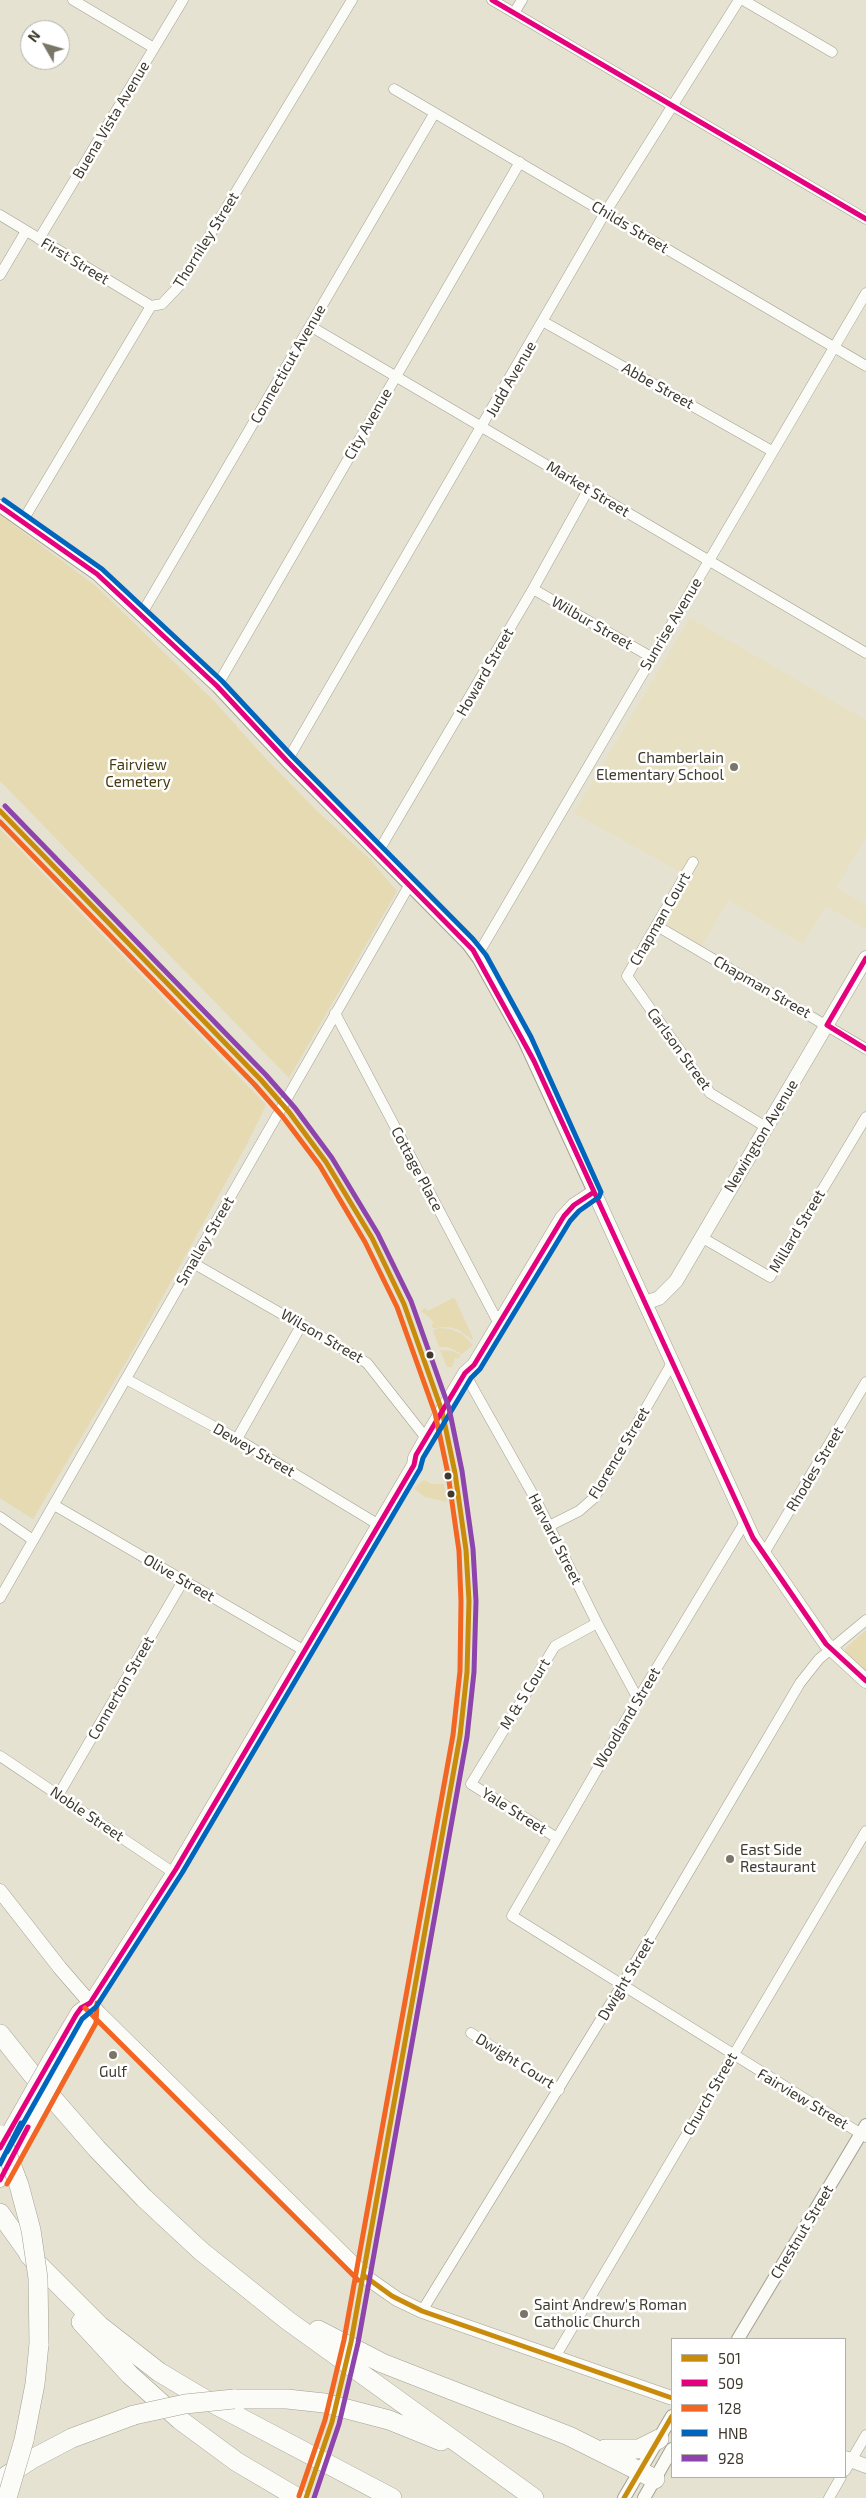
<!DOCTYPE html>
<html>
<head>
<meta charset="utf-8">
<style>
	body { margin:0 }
	#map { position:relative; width:866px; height:2498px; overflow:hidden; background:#e6e2d1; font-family:"Exo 2",sans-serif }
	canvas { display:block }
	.legend { position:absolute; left:671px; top:2338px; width:175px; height:140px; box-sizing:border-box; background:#fff; border:1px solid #b2b0ab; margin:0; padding:6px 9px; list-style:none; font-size:15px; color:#3e3a2e }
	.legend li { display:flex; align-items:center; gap:10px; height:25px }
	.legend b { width:25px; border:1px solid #b2b0ab }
	.north { position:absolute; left:20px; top:20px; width:50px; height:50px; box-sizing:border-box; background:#fff; border:1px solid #b2b0ab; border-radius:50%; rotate:308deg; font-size:14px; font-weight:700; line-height:20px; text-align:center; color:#3e3a2e }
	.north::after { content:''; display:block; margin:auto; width:18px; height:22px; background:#797567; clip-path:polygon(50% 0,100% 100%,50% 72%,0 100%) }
</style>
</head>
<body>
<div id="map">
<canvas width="866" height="2498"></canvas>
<ul class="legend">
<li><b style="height:6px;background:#c98b0c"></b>501</li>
<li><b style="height:6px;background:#e5007d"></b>509</li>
<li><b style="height:6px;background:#f26522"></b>128</li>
<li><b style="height:6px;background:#0065bd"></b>HNB</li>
<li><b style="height:6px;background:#8e44ad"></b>928</li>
</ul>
<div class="north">N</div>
</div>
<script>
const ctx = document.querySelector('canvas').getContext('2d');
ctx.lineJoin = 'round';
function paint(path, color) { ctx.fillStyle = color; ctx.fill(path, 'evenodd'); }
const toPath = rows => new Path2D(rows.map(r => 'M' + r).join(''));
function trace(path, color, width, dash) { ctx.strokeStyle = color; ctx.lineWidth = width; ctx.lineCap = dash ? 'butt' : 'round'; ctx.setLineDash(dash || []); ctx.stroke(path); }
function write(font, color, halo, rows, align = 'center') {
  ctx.font = font + ' "Exo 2",sans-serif'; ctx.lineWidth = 5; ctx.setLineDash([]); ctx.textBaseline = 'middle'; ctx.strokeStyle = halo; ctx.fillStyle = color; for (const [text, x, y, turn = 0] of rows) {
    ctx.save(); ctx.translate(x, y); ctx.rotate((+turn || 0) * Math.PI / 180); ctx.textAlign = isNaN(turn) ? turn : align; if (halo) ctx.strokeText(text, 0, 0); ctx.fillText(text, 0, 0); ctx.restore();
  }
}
const built = toPath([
	[690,618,866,720,866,837,836,888,866,905,866,929,826,906,803,944,728,900,702,946,664,922,689,877,574,813]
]);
const green = toPath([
	[0,515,96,586,214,701,268,761,319,813,369,858,397,891,289,1078,0,781],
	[0,829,266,1105,247,1144,136,1345,33,1519,0,1498],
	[453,1298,455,1299,473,1338,472,1340,459,1330,449,1327,433,1328,431,1325,434,1324,431,1319,421,1311,425,1308,428,1311],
	[439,1328,450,1329,462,1334,473,1345,462,1354,448,1347,439,1347,433,1330],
	[440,1350,452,1351,461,1355,458,1359,455,1358,452,1367,447,1367],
	[424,1480,432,1484,444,1484,447,1502,425,1497,414,1488],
	[866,1630,866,1672,844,1653,846,1648]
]);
const minor = toPath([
	[73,0,154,48],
	[492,0,866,219],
	[743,0,832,52],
	[514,13,522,0],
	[394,89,866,366],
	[0,215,151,306],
	[39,239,183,0],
	[0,275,26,231],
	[151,306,162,304,179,286,352,0],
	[544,322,772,451],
	[310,326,866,653],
	[22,522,151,306],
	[533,589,651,657],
	[141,615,434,114],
	[217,686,520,162],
	[287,761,605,213,739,0],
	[378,852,533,589,588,490],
	[693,862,627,976,710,1093,766,1127],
	[657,926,866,1049],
	[477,956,866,293],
	[335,1013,499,1324],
	[701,1237,770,1277,866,1117],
	[193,1263,367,1363,426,1438],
	[126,1379,237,1439,379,1525],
	[469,1381,536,1500,597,1623,638,1699],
	[237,1439,302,1324],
	[54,1505,305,1651],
	[0,1517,33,1540],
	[745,1522,638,1699,512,1916,866,2137],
	[549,1526,579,1511,594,1498,672,1363],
	[763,1555,866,1382],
	[0,1598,410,884],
	[0,1756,174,1873],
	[59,1794,183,1581],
	[557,1838,471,1784,555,1646,597,1623],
	[471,2033,559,2090],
	[422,2311,622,1985,800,1683,819,1659,866,1620],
	[555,2357,866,1831],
	[845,2471,866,2435],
	[829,2498,841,2477]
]);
const tertiary = toPath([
	[0,506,97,574,141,615,217,686,287,761,468,944,479,959,524,1040,594,1192],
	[738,2339,866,2125],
	[624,2498,672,2416],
	[644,2498,672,2449]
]);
const secondary = toPath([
	[645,1303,659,1298,676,1281,866,958],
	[0,1891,60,1968,99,2013,370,2280,397,2299,422,2311,672,2398],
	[50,2059,78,2012,90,2003,176,1869,414,1465,415,1458,426,1438,465,1373,474,1365,562,1218,574,1205,594,1192,753,1538,826,1644,866,1681],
	[59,2070,89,2019,90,2003],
	[0,2147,28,2098],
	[0,2180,38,2109],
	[845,2458,866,2466]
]);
const motorway = toPath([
	[0,2034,35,2078,97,2149,144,2198,201,2251,287,2320,534,2498],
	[0,2213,37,2265],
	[29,2255,100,2326,159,2372,201,2397,392,2498],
	[81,2322,130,2375,180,2420,237,2462,298,2498],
	[318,2330,382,2363,569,2436,655,2479],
	[234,2399,287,2399,324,2403,389,2420,441,2441],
	[24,2440,35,2384,39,2344],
	[605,2449,639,2449,659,2439],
	[0,2480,32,2459,72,2438,134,2415]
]);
const secondaryBridge = toPath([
	[28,2098,50,2059],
	[38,2109,59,2070]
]);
const motorwayBridge = toPath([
	[0,2135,19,2185,31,2230,38,2278,39,2344],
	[134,2415,185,2404,234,2399],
	[7,2498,24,2440]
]);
const bus1 = toPath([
	[0,811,261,1080,289,1112,326,1162,372,1238,404,1304,442,1411,455,1473,466,1550,469,1601,467,1672,460,1736,351,2342,332,2422,306,2498],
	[363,2275,392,2296,422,2311,672,2398],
	[624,2498,672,2416]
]);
const bus2 = toPath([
	[492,0,866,219],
	[0,506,97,574,217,686,287,761,473,950,534,1061,753,1538,826,1644,866,1681],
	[866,958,827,1025,866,1049],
	[0,2148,76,2015,81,2008,90,2003,176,1869,414,1465,416,1455,465,1373,474,1365,564,1216,574,1205,594,1192],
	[0,2180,28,2127]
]);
const bus3 = toPath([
	[0,822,255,1085,283,1117,320,1166,365,1242,397,1307,435,1413,448,1474,459,1551,461,1601,460,1671,453,1735,344,2340,325,2420,299,2496],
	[85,2008,358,2280],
	[7,2184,96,2023,97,2003]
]);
const bus4 = toPath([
	[4,500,102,569,222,681,292,756,473,939,486,955,531,1037,601,1192,599,1197,579,1211,570,1221,480,1369,471,1378,423,1458,420,1469,182,1873,96,2007,82,2019,7,2152],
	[0,2164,21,2123]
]);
const bus5 = toPath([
	[5,806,266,1075,295,1108,332,1158,378,1234,411,1301,449,1408,462,1471,473,1549,476,1601,474,1672,467,1737,358,2343,339,2424,314,2498]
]);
const markers = [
	[734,767,5,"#797567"],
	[430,1355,4.5,"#3e3a2e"],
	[448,1476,4.5,"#3e3a2e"],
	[451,1494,4.5,"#3e3a2e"],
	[730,1859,5,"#797567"],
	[113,2055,5,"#797567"],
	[524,2314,5,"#797567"]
];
const streetNames = [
	["Buena Vista Avenue",111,120,-59],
	["Childs Street",630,227,31],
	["Thorniley Street",206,240,-58],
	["First Street",75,261,31],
	["Connecticut Avenue",288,364,-60],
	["Judd Avenue",511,379,-60],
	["Abbe Street",658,386,29],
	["City Avenue",368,424,-60],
	["Market Street",588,489,31],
	["Wilbur Street",592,623,30],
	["Sunrise Avenue",671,624,-59],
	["Howard Street",485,672,-60],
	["Chapman Court",660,919,-60],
	["Chapman Street",762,987,30],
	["Carlson Street",679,1049,54],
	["Newington Avenue",761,1136,-59],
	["Cottage Place",417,1169,62],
	["Millard Street",797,1231,-59],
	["Smalley Street",205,1241,-60],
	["Wilson Street",322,1336,30],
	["Dewey Street",254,1450,30],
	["Florence Street",619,1453,-59],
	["Rhodes Street",815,1469,-59],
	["Harvard Street",555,1539,63],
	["Olive Street",179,1578,30],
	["Connerton Street",121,1688,-60],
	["M & S Court",525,1694,-58],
	["Woodland Street",627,1718,-59],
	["Yale Street",514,1811,32],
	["Noble Street",87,1814,34],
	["Dwight Street",626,1979,-59],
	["Dwight Court",515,2061,32],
	["Church Street",710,2094,-60],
	["Fairview Street",803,2099,31],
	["Chestnut Street",802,2232,-59]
];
const poiNames = [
	["Chamberlain",724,758,"right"],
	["Elementary School",724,775,"right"],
	["East Side",740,1850],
	["Restaurant",740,1867],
	["Gulf",113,2072,"center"],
	["Saint Andrew's Roman",534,2305],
	["Catholic Church",534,2322]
];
const parkNames = [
	["Fairview",138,765],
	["Cemetery",138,782]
];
paint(built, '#e7e0c3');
paint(green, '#e5dab2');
trace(minor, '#a3a193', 11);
trace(tertiary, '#a3a193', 14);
trace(secondary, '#a3a193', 15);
trace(motorway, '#a3a193', 20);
trace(minor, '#fbfbf8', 10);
trace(tertiary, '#fbfbf8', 12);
trace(secondary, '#fbfbf8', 14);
trace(motorway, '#fbfbf8', 19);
trace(secondaryBridge, '#a3a193', 15, []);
trace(motorwayBridge, '#a3a193', 20, []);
trace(secondaryBridge, '#fbfbf8', 14);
trace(motorwayBridge, '#fbfbf8', 19);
trace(bus1, '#c98b0c', 5);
trace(bus2, '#e5007d', 5);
trace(bus3, '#f26522', 5);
trace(bus4, '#0065bd', 5);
trace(bus5, '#8e44ad', 5);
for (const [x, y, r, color] of markers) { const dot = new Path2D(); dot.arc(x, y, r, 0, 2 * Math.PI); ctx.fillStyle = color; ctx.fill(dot); trace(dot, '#fff', 2); }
write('15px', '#3e3a2e', '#fff', streetNames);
write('15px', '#3e3a2e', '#fff', poiNames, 'left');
write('15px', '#463b10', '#fff', parkNames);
</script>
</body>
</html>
